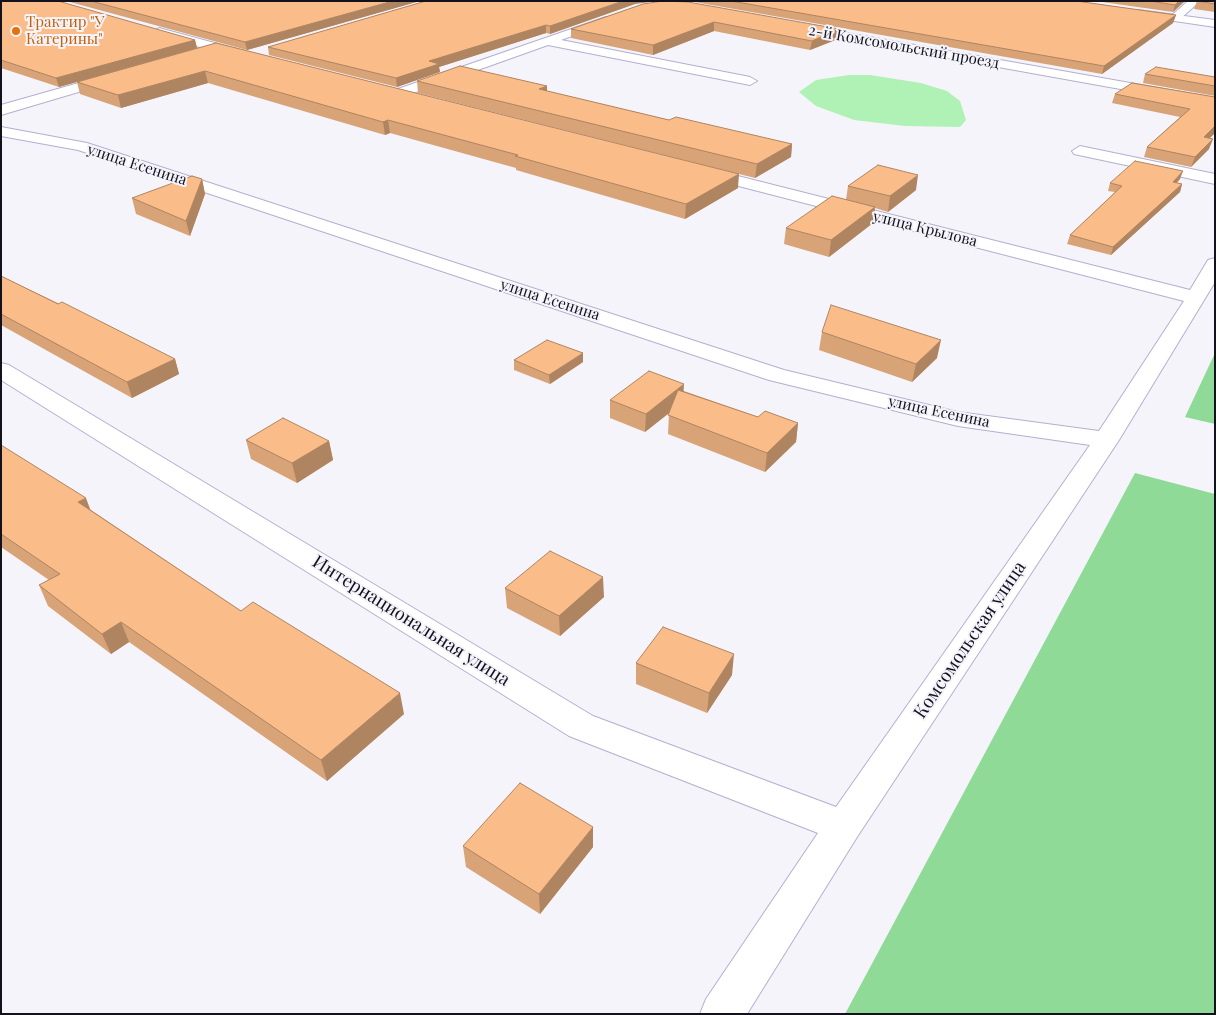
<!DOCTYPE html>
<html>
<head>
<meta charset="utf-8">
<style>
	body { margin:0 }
	#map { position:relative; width:1216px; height:1015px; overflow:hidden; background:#f5f4fb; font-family:"Playfair Display",serif }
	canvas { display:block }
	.frame { position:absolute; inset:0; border:2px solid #13111c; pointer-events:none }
</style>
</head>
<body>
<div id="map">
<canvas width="1216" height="1015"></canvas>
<div class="frame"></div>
</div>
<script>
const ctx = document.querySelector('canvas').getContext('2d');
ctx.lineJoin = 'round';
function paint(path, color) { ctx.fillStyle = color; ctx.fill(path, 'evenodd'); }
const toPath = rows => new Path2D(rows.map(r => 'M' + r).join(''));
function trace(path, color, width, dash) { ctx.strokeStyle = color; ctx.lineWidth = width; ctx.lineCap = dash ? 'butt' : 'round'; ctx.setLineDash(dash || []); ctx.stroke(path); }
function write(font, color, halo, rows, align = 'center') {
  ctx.font = font + ' "Playfair Display",serif'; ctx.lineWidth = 4; ctx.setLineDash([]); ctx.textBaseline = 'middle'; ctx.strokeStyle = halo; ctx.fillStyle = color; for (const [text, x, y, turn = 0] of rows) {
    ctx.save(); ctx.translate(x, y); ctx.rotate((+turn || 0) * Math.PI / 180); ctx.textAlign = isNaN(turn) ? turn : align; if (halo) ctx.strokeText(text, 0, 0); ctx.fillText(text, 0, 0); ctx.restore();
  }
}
const green = toPath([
	[849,75,870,75,921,83,947,91,960,101,966,120,960,127,905,126,854,120,816,106,799,92,816,80]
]);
const forest = toPath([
	[1215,353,1215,424,1185,417],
	[1135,473,1215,494,1215,1014,845,1014]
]);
const minor = toPath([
	[1188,1,1200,1,1179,20,1171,20,1171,16,1188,1],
	[606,17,612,20,610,22,561,40,750,77,757,81,750,85,548,45,402,97,397,98,390,94,392,91,606,17],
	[802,25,1215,98,1215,106,798,31,796,29,802,25],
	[159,28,248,52,250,55,244,59,155,35,153,32,159,28],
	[114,73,121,77,119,80,1,115,1,105,114,73],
	[1,127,87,143,784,370,958,412,1099,431,1184,301,696,175,694,172,696,169,702,167,1190,290,1208,260,1215,258,1215,282,1119,440,857,837,747,1014,700,1014,706,999,818,833,569,736,1,380,1,363,9,365,593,716,836,807,1090,445,958,426,769,380,78,150,1,136,1,127],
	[1080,146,1215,174,1215,184,1074,154,1072,151,1080,146]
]);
const tertiary = toPath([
	[1138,10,1215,20,1215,27,1134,15,1132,13,1138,10]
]);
const wall = toPath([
	[1,1,195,40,197,48,738,188,685,219,516,170,516,168,390,133,385,135,208,83,121,108,80,94,77,82,149,61,59,87,1,68],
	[66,1,420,1,247,50],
	[689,1,1076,1,1176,15,1173,23,1102,74],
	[1095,1,1185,1,1173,12],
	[1197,1,1215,1,1215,12,1194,9],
	[635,4,550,34,546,33,439,67,440,72,397,87,269,55,268,47],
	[643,4,838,39,810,50,714,31,653,55,571,38,571,29],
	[1145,74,1215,77,1215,96,1143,83],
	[417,81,547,86,547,91,669,120,792,144,791,157,755,178,418,93],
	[1115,94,1215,97,1210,138,1209,149,1191,167,1144,157,1147,147,1180,117,1112,103],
	[202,179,205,194,190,236,136,214,132,198],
	[1180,179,1177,183,1182,184,1180,192,1111,255,1067,244,1070,235,1115,192,1108,191,1110,183],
	[848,186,916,190,888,212,875,208,873,223,829,257,784,244,786,228,846,200],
	[1,276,175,359,179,374,132,398,1,325],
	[822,332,937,358,912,382,819,350],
	[514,360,583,362,550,384,514,370],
	[684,391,758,417,798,423,796,442,765,472,668,434,669,413,645,432,610,418,610,400],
	[246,440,329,441,333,460,297,483,251,459],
	[1,445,91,510,241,611,404,714,327,781,129,642,111,654,48,606,39,585,49,580,1,547],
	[505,588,604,597,560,636,507,608],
	[636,663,732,675,707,713,636,684],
	[463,846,593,847,540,914,466,867]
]);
const shadedWall = toPath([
	[393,1,420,1,247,50,245,42],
	[623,1,658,1,635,4,550,34,550,26],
	[1179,1,1185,1,1173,12,1175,5],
	[1176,15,1173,23,1102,74,1104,66],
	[714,22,714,31,653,55,653,45],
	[546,25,546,33,439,67,440,72,397,87,396,78,429,61],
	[839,29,838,39,810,50,812,41],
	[195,40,197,48,59,87,56,78],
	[205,71,208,83,121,108,118,95],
	[547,86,547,98,539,89],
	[388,120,390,133,385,135,383,122],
	[1215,126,1215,133,1201,147,1204,137],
	[1213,139,1209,149,1191,167,1195,157],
	[792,144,791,157,755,178,757,164],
	[1183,171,1180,179,1170,189,1173,182],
	[739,174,738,188,685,219,686,204],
	[918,175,916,190,888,212,890,196],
	[202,179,205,194,190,236,186,221],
	[1182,184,1180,192,1111,255,1113,247],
	[875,207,873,223,829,257,831,240],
	[941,340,937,358,912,382,916,364],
	[583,353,583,362,550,384,549,375],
	[175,359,179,374,132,398,127,382],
	[684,384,683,402,645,432,646,414],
	[798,423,796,442,765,472,767,453],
	[329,441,333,460,297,483,292,463],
	[86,498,93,517,78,502],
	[603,577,604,597,560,636,559,616],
	[121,622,129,642,111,654,102,634],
	[734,654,732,675,707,713,709,693],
	[400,693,404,714,327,781,321,760],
	[593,827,593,847,540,914,539,894]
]);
const building = toPath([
	[1,1,58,1,195,40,56,78,1,60,1,1],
	[91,1,393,1,245,42,91,1],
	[426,1,623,1,550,26,546,25,429,61,439,64,396,78,268,47,426,1],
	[663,1,688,2,839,29,812,41,714,22,653,45,571,29,643,4,663,1],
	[731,1,1076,1,1176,15,1104,66,731,1],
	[1150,1,1179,1,1175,5,1150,1],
	[1197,1,1215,1,1215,4,1197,1],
	[216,43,739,174,686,204,515,156,518,155,388,120,383,122,205,71,118,95,77,82,216,43],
	[460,66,547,86,539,89,669,120,676,117,792,144,757,164,417,81,460,66],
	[1156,67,1215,77,1215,86,1145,74,1156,67],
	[1132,83,1215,97,1215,126,1204,137,1213,139,1195,157,1147,147,1190,109,1115,94,1132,83],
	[1135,161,1183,171,1173,182,1182,184,1113,247,1070,235,1122,186,1110,183,1135,161],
	[878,165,918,175,890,196,848,186,878,165],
	[192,176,202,179,186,221,132,198,192,176],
	[832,196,875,207,831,240,786,228,832,196],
	[1,276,58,304,62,302,175,359,127,382,1,314,1,276],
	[831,305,941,340,916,364,822,332,831,305],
	[547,340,583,353,549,375,514,360,547,340],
	[649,371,684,384,646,414,610,400,649,371],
	[678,390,758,417,765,411,798,423,767,453,668,415,678,390],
	[283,418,329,441,292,463,246,440,283,418],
	[1,445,86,498,78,502,241,611,253,602,400,693,321,760,121,622,102,634,39,585,60,574,1,534,1,445],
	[550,551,603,577,559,616,505,588,550,551],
	[663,627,734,654,709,693,636,663,663,627],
	[520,783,593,827,539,894,463,846,520,783]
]);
const markers = [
	[16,31,5,"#e8710a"]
];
const farFoodnames = [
	["Трактир \"У",26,22],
	["Катерины\"",26,39]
];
const farStreetnames = [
	["2-й Комсомольский проезд",904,47,10],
	["улица Есенина",137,165,18],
	["улица Крылова",925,229,14],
	["улица Есенина",550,300,18],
	["улица Есенина",939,412,12]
];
const streetNames = [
	["Интернациональная улица",411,621,32],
	["Комсомольская улица",970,640,-56]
];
paint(green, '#b0f1b5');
paint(forest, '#8fda96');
trace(minor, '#b4afcf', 2);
trace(tertiary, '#b4afcf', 2);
paint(minor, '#fff');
paint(tertiary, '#fff');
paint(wall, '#d7a377');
paint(shadedWall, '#af8461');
paint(building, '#fabd8a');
trace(building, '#af8461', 1);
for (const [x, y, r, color] of markers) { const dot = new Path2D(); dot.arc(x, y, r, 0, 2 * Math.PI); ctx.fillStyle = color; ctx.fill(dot); trace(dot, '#f5f4fb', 2); }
write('15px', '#c56008', '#f5f4fb', farFoodnames, 'left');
write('15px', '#13111c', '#f5f4fb', farStreetnames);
write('18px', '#13111c', '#f5f4fb', streetNames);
</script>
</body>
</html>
